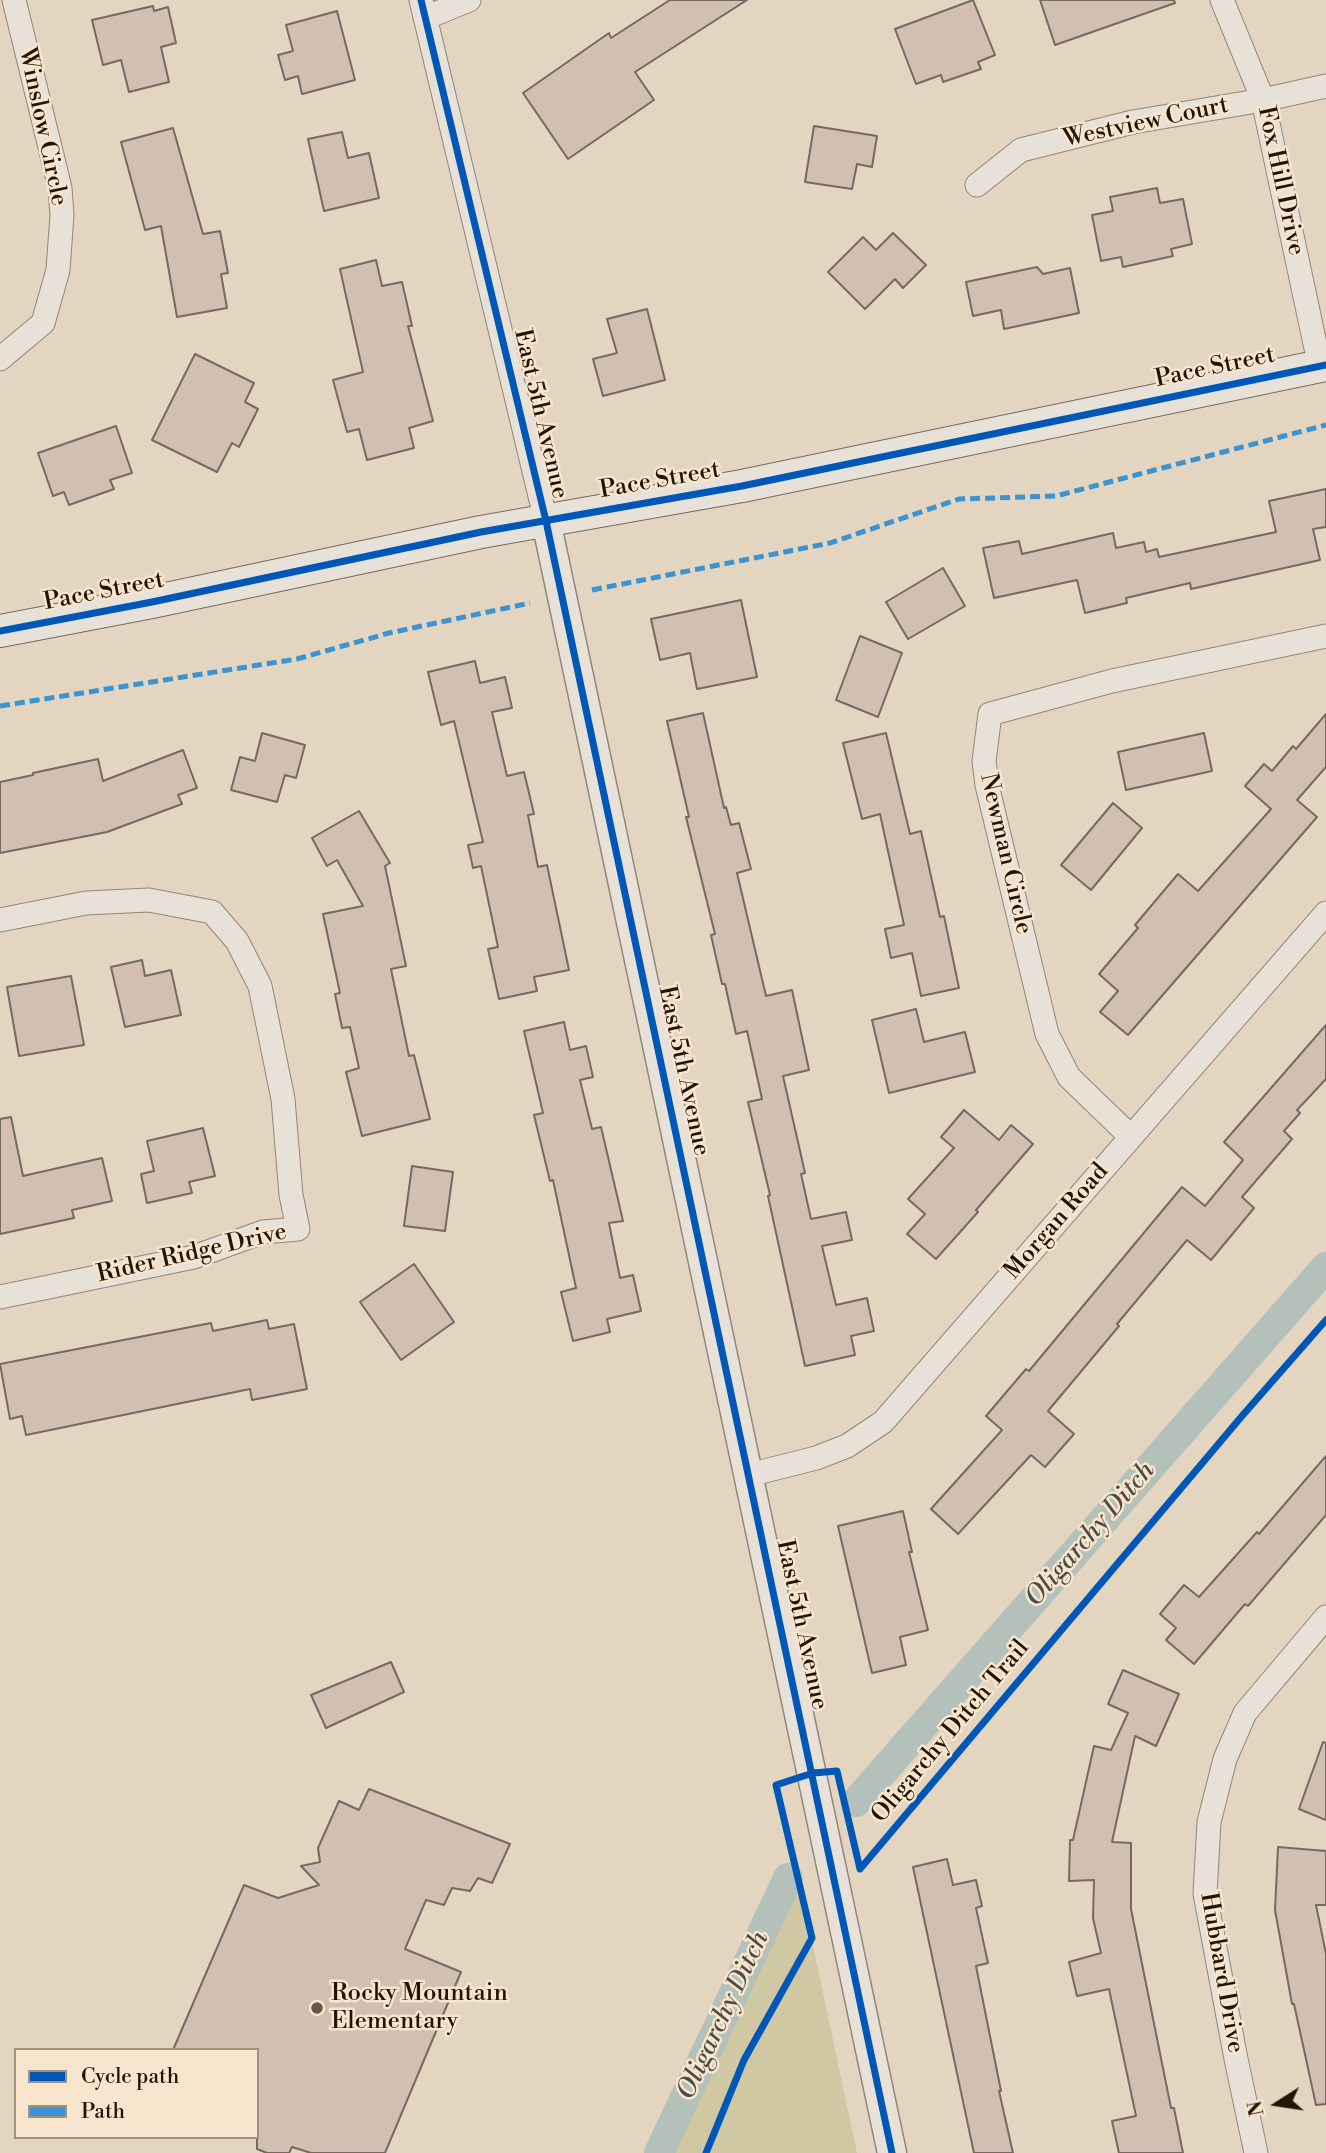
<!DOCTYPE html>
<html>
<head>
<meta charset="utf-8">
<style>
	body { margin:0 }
	#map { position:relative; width:1326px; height:2153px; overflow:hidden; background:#e4d5c1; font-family:"Libre Bodoni",serif }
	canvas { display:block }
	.legend { position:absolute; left:14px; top:2048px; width:245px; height:91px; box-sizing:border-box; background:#f7e5cd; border:2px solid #a1917f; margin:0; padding:9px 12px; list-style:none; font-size:21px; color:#211409 }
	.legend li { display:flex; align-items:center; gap:14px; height:35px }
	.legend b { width:35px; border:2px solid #a1917f }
	.north { position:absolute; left:1242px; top:2069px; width:70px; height:70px; -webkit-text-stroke:5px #f7e5cd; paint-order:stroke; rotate:258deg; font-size:19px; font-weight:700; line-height:28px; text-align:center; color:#211409 }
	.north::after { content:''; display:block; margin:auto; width:24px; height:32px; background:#211409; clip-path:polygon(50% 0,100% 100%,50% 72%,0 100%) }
</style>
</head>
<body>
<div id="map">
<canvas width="1326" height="2153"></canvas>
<ul class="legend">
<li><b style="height:9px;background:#0057b8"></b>Cycle path</li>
<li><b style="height:9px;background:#3a93d2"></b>Path</li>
</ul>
<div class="north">N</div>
</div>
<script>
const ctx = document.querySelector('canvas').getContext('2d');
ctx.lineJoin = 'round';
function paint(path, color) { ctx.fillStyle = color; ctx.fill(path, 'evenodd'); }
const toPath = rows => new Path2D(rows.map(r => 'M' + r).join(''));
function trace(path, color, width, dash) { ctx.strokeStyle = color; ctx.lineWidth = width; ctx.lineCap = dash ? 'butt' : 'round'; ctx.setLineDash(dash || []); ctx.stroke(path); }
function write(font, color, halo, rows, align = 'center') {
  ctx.font = font + ' "Libre Bodoni",serif'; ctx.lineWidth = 5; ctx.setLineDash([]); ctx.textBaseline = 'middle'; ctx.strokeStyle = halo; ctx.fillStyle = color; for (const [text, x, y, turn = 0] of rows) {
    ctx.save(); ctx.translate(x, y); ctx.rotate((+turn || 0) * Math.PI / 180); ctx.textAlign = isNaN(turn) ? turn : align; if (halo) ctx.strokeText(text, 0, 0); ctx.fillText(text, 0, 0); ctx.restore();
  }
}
const green = toPath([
	[797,1870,857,2153,660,2153]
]);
const canal = toPath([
	[856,1802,1326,1267],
	[659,2153,788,1878]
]);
const building = toPath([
	[670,0,747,0,635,72,654,100,568,159,523,93,609,33,611,38,670,0],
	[973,0,995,55,978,62,981,69,943,82,941,75,916,84,895,29,973,0],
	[1040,0,1174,0,1175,3,1055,45,1040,0],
	[153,6,154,11,168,7,176,43,161,47,169,82,129,92,121,60,103,65,92,20,153,6],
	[337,11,355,80,302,94,298,76,285,80,278,55,293,51,286,25,337,11],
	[814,126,877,136,872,167,857,164,852,189,805,182,814,126],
	[173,128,203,234,220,231,228,273,221,274,227,308,177,317,161,226,145,230,121,142,173,128],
	[342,132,348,158,369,153,379,198,324,211,308,139,342,132],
	[1157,188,1160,203,1183,199,1192,244,1171,249,1173,256,1123,267,1121,257,1101,261,1092,215,1113,211,1110,197,1157,188],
	[893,233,926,265,903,288,895,279,865,309,828,272,863,237,876,250,893,233],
	[376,260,382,286,402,282,412,326,408,326,433,421,409,428,414,448,367,460,359,429,347,432,333,380,363,372,340,269,376,260],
	[1037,267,1043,274,1070,268,1079,313,1004,329,1001,310,973,316,966,282,1037,267],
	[647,309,665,380,603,396,593,359,617,353,607,319,647,309],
	[195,354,254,383,245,402,258,409,239,447,232,443,217,472,152,440,195,354],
	[116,426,132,473,110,480,114,489,69,505,64,492,53,496,38,453,116,426],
	[1326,489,1326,527,1313,529,1320,560,1191,589,1190,583,1126,598,1127,603,1085,613,1077,580,994,598,983,548,1019,541,1022,554,1113,533,1116,548,1144,542,1146,552,1157,549,1159,557,1276,532,1269,501,1326,489],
	[943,568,965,606,908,639,886,602,943,568],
	[741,600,757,677,697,689,690,653,660,660,651,619,741,600],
	[860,636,902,653,878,717,836,700,860,636],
	[475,661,480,683,505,677,512,708,492,712,507,776,524,772,534,814,528,815,538,867,547,865,569,970,534,977,537,991,499,999,488,949,498,947,481,866,473,868,468,845,483,842,454,721,441,725,428,672,475,661],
	[703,713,724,808,726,807,731,825,739,823,751,869,737,873,766,996,792,990,809,1070,783,1076,805,1173,801,1174,811,1219,846,1212,852,1240,822,1246,836,1305,867,1298,874,1331,851,1336,855,1355,805,1366,768,1196,770,1195,748,1102,762,1099,747,1031,736,1034,725,984,722,984,711,935,715,934,686,817,689,817,667,721,703,713],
	[1326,714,1326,767,1297,800,1317,817,1128,1035,1100,1012,1118,991,1099,974,1138,928,1135,925,1178,874,1198,891,1271,809,1245,786,1264,764,1272,771,1293,746,1296,749,1326,714],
	[262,733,305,745,296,778,285,775,277,802,231,790,240,757,255,761,262,733],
	[886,733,910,834,921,831,940,917,944,916,959,988,921,996,912,953,891,958,885,929,904,925,880,814,862,819,843,743,886,733],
	[1204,733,1212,771,1126,790,1118,752,1204,733],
	[183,750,197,788,178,795,182,804,107,832,0,853,0,782,33,775,33,773,98,759,103,781,183,750],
	[1113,803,1142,828,1091,890,1061,865,1113,803],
	[359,811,390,863,385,866,406,966,391,969,409,1056,414,1055,430,1119,362,1136,346,1072,359,1068,350,1027,342,1028,335,994,340,993,323,914,363,906,337,860,327,866,312,838,359,811],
	[142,960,145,976,171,970,181,1015,125,1027,111,967,142,960],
	[71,976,84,1045,19,1056,7,987,71,976],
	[916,1009,924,1042,965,1032,975,1072,889,1093,872,1020,916,1009],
	[564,1022,570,1050,586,1046,593,1077,580,1080,592,1129,601,1127,623,1221,609,1223,620,1278,633,1275,641,1311,607,1319,610,1332,573,1341,561,1292,576,1288,553,1180,550,1181,534,1115,543,1113,524,1031,564,1022],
	[1326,1025,1326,1079,1297,1110,1300,1113,1284,1131,1292,1139,1242,1197,1254,1208,1211,1260,1187,1240,1117,1324,1119,1326,1048,1411,1074,1434,1045,1467,1031,1455,958,1534,931,1509,1002,1430,986,1416,1026,1369,1029,1371,1182,1187,1205,1206,1243,1160,1224,1142,1326,1025],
	[964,1110,999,1140,1011,1125,1033,1144,976,1210,978,1212,936,1259,907,1234,925,1214,908,1199,954,1148,941,1137,964,1110],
	[11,1117,23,1176,102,1158,112,1201,72,1210,74,1218,0,1234,0,1119,11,1117],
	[203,1128,215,1176,189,1182,192,1193,147,1203,141,1174,154,1171,147,1141,203,1128],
	[412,1166,453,1172,445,1231,404,1226,412,1166],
	[414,1264,454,1322,401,1360,360,1302,414,1264],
	[267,1320,269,1329,294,1324,307,1389,252,1400,250,1389,26,1435,22,1416,10,1419,0,1364,211,1323,213,1331,267,1320],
	[1326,1456,1326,1515,1248,1606,1245,1604,1194,1664,1166,1640,1176,1628,1160,1614,1184,1585,1199,1597,1257,1532,1259,1534,1326,1456],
	[903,1511,912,1552,909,1552,928,1630,900,1637,906,1665,872,1673,838,1526,903,1511],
	[391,1662,404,1692,326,1728,311,1695,391,1662],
	[1123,1670,1179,1694,1156,1746,1135,1736,1112,1842,1131,1843,1131,1909,1171,2108,1174,2108,1183,2153,1119,2153,1112,2121,1136,2116,1109,1989,1077,1996,1069,1962,1101,1953,1093,1918,1094,1880,1069,1881,1070,1840,1073,1840,1094,1746,1111,1750,1128,1713,1108,1704,1123,1670],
	[1323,1742,1326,1743,1326,1820,1299,1809,1323,1742],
	[369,1789,510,1844,492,1883,478,1878,470,1891,452,1888,444,1905,426,1900,405,1949,461,1972,385,2153,311,2153,292,2147,289,2153,267,2153,257,2149,257,2050,173,2050,244,1885,278,1898,319,1885,301,1866,320,1862,318,1848,339,1801,359,1810,369,1789],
	[1278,1847,1326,1851,1326,1905,1316,1905,1326,1954,1326,2104,1316,2105,1294,2004,1292,2004,1275,1910,1278,1847],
	[947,1859,953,1885,976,1880,982,1906,976,1908,988,1963,976,1966,1001,2091,999,2091,1013,2153,974,2153,913,1867,947,1859]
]);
const minor = toPath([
	[421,0,546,521],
	[1222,0,1263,100,1320,367],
	[425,18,469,0],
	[977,185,1021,150,1133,122,1263,100,1326,86],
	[0,359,43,323,58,270,62,215,60,188,14,0],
	[0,920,86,903,149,900,212,912,237,941,260,986,283,1099,291,1195,298,1229,263,1232,194,1257,0,1297],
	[1131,1137,1069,1077,1047,1034,987,785,984,761,990,714,1112,681,1326,636],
	[749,1475,816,1458,847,1446,883,1422,1326,913],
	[1256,2153,1236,2059,1205,1894,1209,1822,1225,1759,1245,1713,1326,1617]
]);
const tertiary = toPath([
	[546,521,892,2153]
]);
const secondary = toPath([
	[0,631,152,602,481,532,742,486,1326,365]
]);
const quiet = toPath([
	[592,590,830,543,959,499,1056,496,1326,425],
	[0,706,297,659,389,633,530,603]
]);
const cycleway = toPath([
	[421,0,546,521,892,2153],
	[0,631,152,602,481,532,742,486,1326,365],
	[706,2153,744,2060,812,1938,776,1785,813,1773,837,1771,860,1869,1242,1416,1326,1320]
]);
const markers = [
	[317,2008,7,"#655849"]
];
const streetNames = [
	["Westview Court",1146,123,-12],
	["Winslow Circle",42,127,78],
	["Fox Hill Drive",1280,181,78],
	["Pace Street",1215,368,-12],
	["East 5th Avenue",540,414,77],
	["Pace Street",660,481,-10],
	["Pace Street",104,592,-11],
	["Newman Circle",1005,854,77],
	["East 5th Avenue",683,1071,78],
	["Morgan Road",1057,1222,-49],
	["Rider Ridge Drive",192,1254,-13],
	["East 5th Avenue",801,1625,78],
	["Oligarchy Ditch Trail",951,1732,-50],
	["Hubbard Drive",1221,1973,80]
];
const poiNames = [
	["Rocky Mountain",331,1994],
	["Elementary",331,2022]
];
const waterNames = [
	["Oligarchy Ditch",1091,1535,-49],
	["Oligarchy Ditch",724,2016,-65]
];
paint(green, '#cfc8a3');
trace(canal, '#b4c0ba', 30);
paint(building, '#d2bfb1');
trace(building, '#746b60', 2);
trace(minor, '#908679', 25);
trace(tertiary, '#908679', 31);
trace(secondary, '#746b60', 34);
trace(minor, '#e8e1d7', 23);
trace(tertiary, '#e8e1d7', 28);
trace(secondary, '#e8e1d7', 32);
trace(quiet, '#3a93d2', 5, [10, 5]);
trace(cycleway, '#0057b8', 7);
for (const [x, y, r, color] of markers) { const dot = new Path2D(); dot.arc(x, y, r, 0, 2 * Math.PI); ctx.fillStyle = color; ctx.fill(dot); trace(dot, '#f7e5cd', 2.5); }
write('24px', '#211409', '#f7e5cd', streetNames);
write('24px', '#211409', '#f7e5cd', poiNames, 'left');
write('italic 26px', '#4d4d46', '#f7e5cd', waterNames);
</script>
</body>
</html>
